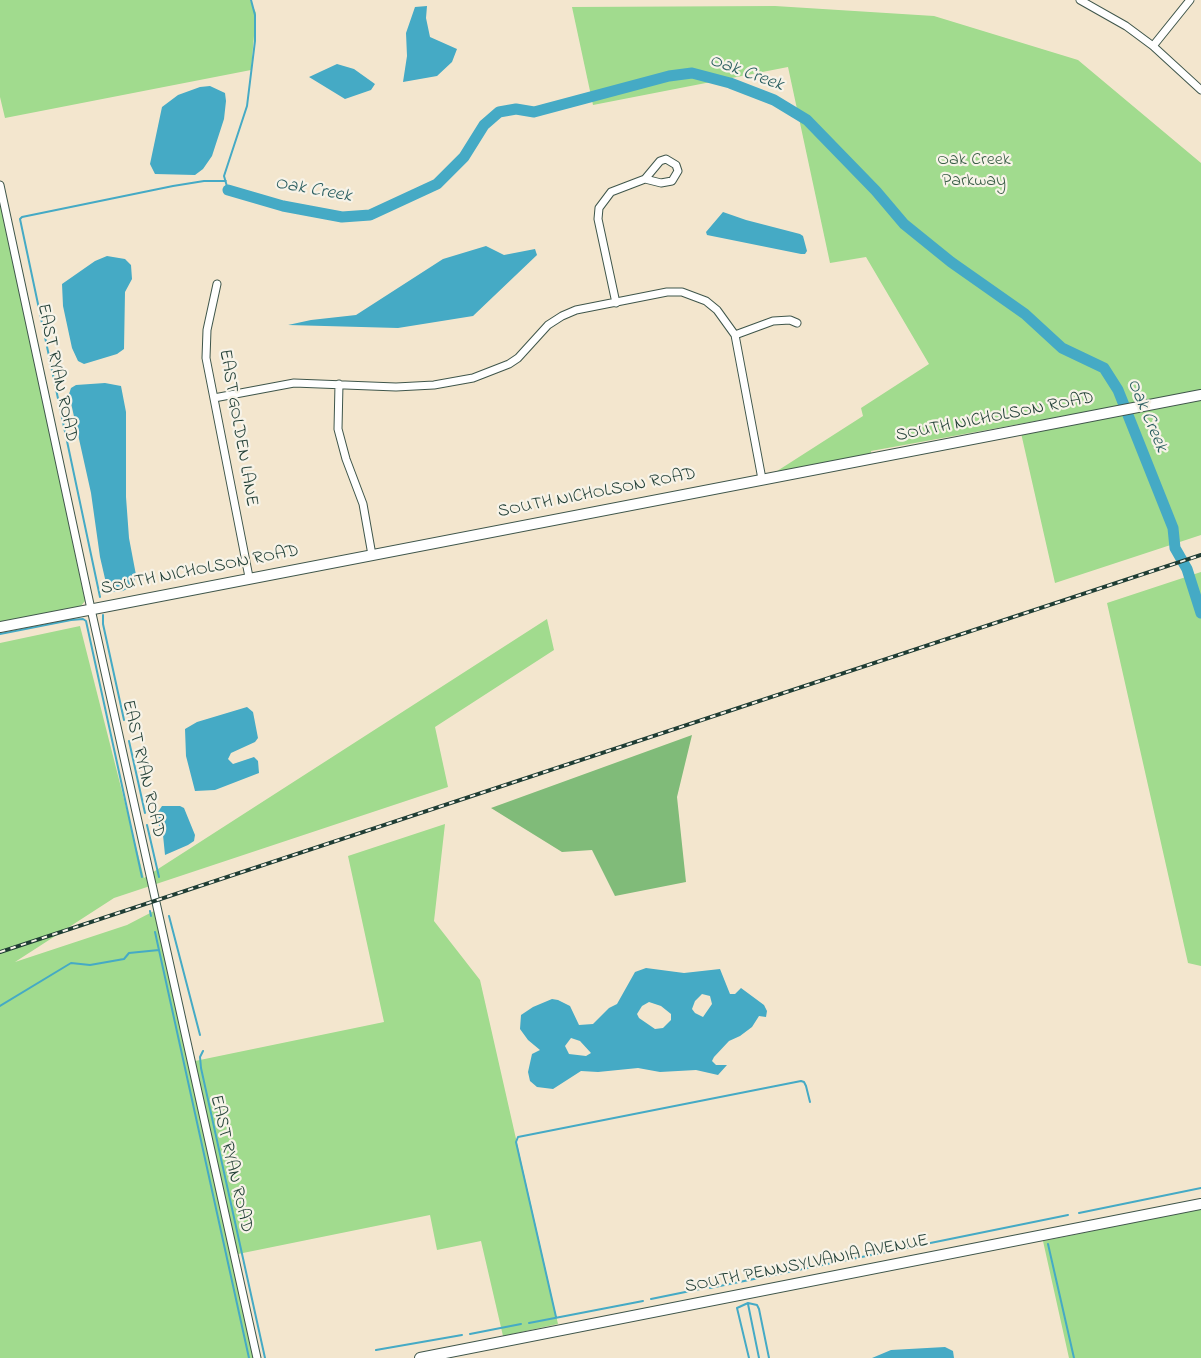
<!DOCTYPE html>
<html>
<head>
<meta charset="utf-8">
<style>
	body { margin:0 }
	canvas { display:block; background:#f3e6ce }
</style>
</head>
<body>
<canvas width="1201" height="1358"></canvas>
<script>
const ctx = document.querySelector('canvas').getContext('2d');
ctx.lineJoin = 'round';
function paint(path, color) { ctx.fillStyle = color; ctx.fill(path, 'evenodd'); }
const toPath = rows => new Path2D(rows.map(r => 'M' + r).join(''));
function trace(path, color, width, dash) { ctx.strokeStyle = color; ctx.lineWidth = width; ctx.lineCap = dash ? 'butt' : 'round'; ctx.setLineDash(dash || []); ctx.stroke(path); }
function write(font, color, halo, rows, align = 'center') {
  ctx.font = font + ' "Indie Flower",sans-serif'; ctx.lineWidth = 4.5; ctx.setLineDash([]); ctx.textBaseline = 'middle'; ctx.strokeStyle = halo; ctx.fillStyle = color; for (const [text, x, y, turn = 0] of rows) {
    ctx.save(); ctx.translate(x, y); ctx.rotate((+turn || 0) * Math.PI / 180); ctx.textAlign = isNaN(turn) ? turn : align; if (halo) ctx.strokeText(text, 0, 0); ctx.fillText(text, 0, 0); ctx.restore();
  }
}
const green = toPath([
	[0,0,250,0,256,13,251,70,5,118,0,97],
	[775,6,934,16,1078,60,1201,163,1201,391,871,451,872,459,774,473,863,416,861,408,929,364,866,257,830,263,788,67,593,105,572,7],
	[0,198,85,601,80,607,0,624],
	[1201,399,1201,535,1055,583,1021,433],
	[1201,572,1201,966,1188,963,1107,603],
	[547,619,554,650,435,727,448,787,114,898,15,962,127,925,154,911,254,1358,0,1358,0,643,80,626,144,878],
	[445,824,434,921,480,980,558,1324,503,1336,481,1241,437,1250,430,1215,238,1254,195,1061,384,1022,348,856],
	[1201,1209,1201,1358,1069,1358,1043,1241]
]);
const forest = toPath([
	[692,735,677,797,686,882,615,896,592,850,562,852,491,808]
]);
const water = toPath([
	[427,6,426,18,430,37,457,49,452,62,437,76,403,82,407,56,406,33,415,7],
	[337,64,354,69,375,84,371,90,345,99,309,77],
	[210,86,225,93,226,101,224,119,212,156,203,169,195,175,155,174,150,164,162,107,178,95,200,87],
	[723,212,746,220,800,234,803,236,807,251,805,254,801,254,707,235,706,232],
	[486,246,504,255,535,249,537,255,473,316,398,328,288,325,311,320,356,315,443,259],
	[107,256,125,259,131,265,132,279,125,292,124,349,117,354,84,364,78,361,72,348,63,306,62,284,95,261],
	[105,383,121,386,126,412,126,497,129,538,136,575,134,582,130,587,123,591,114,592,110,590,106,583,100,557,91,493,69,394,71,388,76,385],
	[247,707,253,712,258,738,255,742,231,753,228,759,233,764,254,757,258,761,259,773,215,790,195,791,186,756,185,729,197,722],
	[162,806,180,806,184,808,195,835,194,841,188,845,165,855,163,835,159,827,158,812],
	[646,968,684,973,720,969,730,994,735,994,741,988,764,1005,767,1011,766,1017,759,1016,752,1027,740,1036,729,1041,714,1057,712,1061,716,1065,727,1065,718,1075,696,1070,660,1072,638,1068,598,1072,581,1071,553,1089,537,1087,530,1081,528,1072,532,1054,540,1050,528,1040,520,1029,521,1015,533,1007,552,999,558,1000,570,1006,579,1025,593,1024,609,1008,617,1004,635,972],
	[702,994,710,996,712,1004,703,1017,695,1013,692,1009,695,1001],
	[649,1002,661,1006,671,1014,671,1020,663,1028,655,1029,639,1018,637,1014,642,1006],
	[571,1038,580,1041,591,1053,586,1056,569,1054,565,1046],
	[945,1347,953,1351,954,1358,872,1358,891,1350]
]);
const stream = toPath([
	[228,190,224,176,247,106,255,41,255,15,251,0],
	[100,597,20,219,22,217,173,186,204,181,226,181],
	[103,615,103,624,124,720],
	[0,634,71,620,83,619,86,621,142,877],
	[129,741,145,813],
	[147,825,159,877],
	[150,911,151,916],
	[169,916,200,1035],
	[155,932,249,1358],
	[0,1006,71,963,90,965,124,959,129,953,159,950],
	[203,1051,200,1057,201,1068,265,1358],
	[1079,1213,1201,1188],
	[1048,1244,1074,1358],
	[896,1250,1068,1215],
	[710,1288,886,1252],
	[651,1299,700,1289],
	[748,1304,759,1358],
	[556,1317,516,1142,518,1137,801,1081,804,1082,806,1086,810,1102],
	[529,1323,643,1301],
	[470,1334,521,1324],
	[376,1350,462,1335],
	[749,1358,737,1308,748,1303,757,1305,759,1309,769,1358]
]);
const river = toPath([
	[228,190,283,206,342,217,370,215,437,184,464,157,484,125,499,112,516,109,534,112,669,76,692,73,730,83,774,100,807,120,876,191,904,224,951,262,1025,314,1062,348,1104,368,1118,390,1173,528,1175,548,1187,569,1201,613]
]);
const street = toPath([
	[1080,0,1126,26,1153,46,1201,90],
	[1153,46,1190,0],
	[0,185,91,609,257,1358],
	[217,284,207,330,206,358,249,577],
	[616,303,598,219,599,208,611,192,645,179,660,161,666,159,676,165,678,171,672,181,661,183,645,179],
	[735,335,773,321,790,320,797,323],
	[339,384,338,429,346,459,363,504,372,555],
	[214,398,294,383,396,387,434,385,473,378,509,364,518,358,548,325,562,316,576,310,667,292,682,292,706,301,717,310,735,335,762,479]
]);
const secondary = toPath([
	[0,627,1201,395],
	[420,1358,1201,1204]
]);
const rail = toPath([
	[0,952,1201,555]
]);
const parkNames = [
	["Oak Creek",974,161],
	["Parkway",974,182]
];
const streetNames = [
	["EAST RYAN ROAD",56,373,78],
	["SOUTH NICHOLSON ROAD",995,418,-11],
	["EAST GOLDEN LANE",237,428,80],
	["SOUTH NICHOLSON ROAD",597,494,-11],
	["SOUTH NICHOLSON ROAD",200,571,-11],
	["EAST RYAN ROAD",142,769,77],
	["EAST RYAN ROAD",230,1164,77],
	["SOUTH PENNSYLVANIA AVENUE",807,1265,-11]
];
const waterNames = [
	["Oak Creek",746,74,20],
	["Oak Creek",313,191,10],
	["Oak Creek",1146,416,67]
];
paint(green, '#a1db8e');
paint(forest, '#80bb79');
paint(water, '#45aac5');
trace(stream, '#45aac5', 2);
trace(river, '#45aac5', 11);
trace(street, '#3f564b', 9);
trace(secondary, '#3f564b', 12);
trace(street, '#fff', 7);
trace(secondary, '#fff', 10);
trace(rail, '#1f3d34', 4);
trace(rail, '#f7f3e8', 2, [5.5]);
write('18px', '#395d46', '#f7f3e8', parkNames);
write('18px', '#1f3d34', '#f7f3e8', streetNames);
write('italic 19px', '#2a5e60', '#f7f3e8', waterNames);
</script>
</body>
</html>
